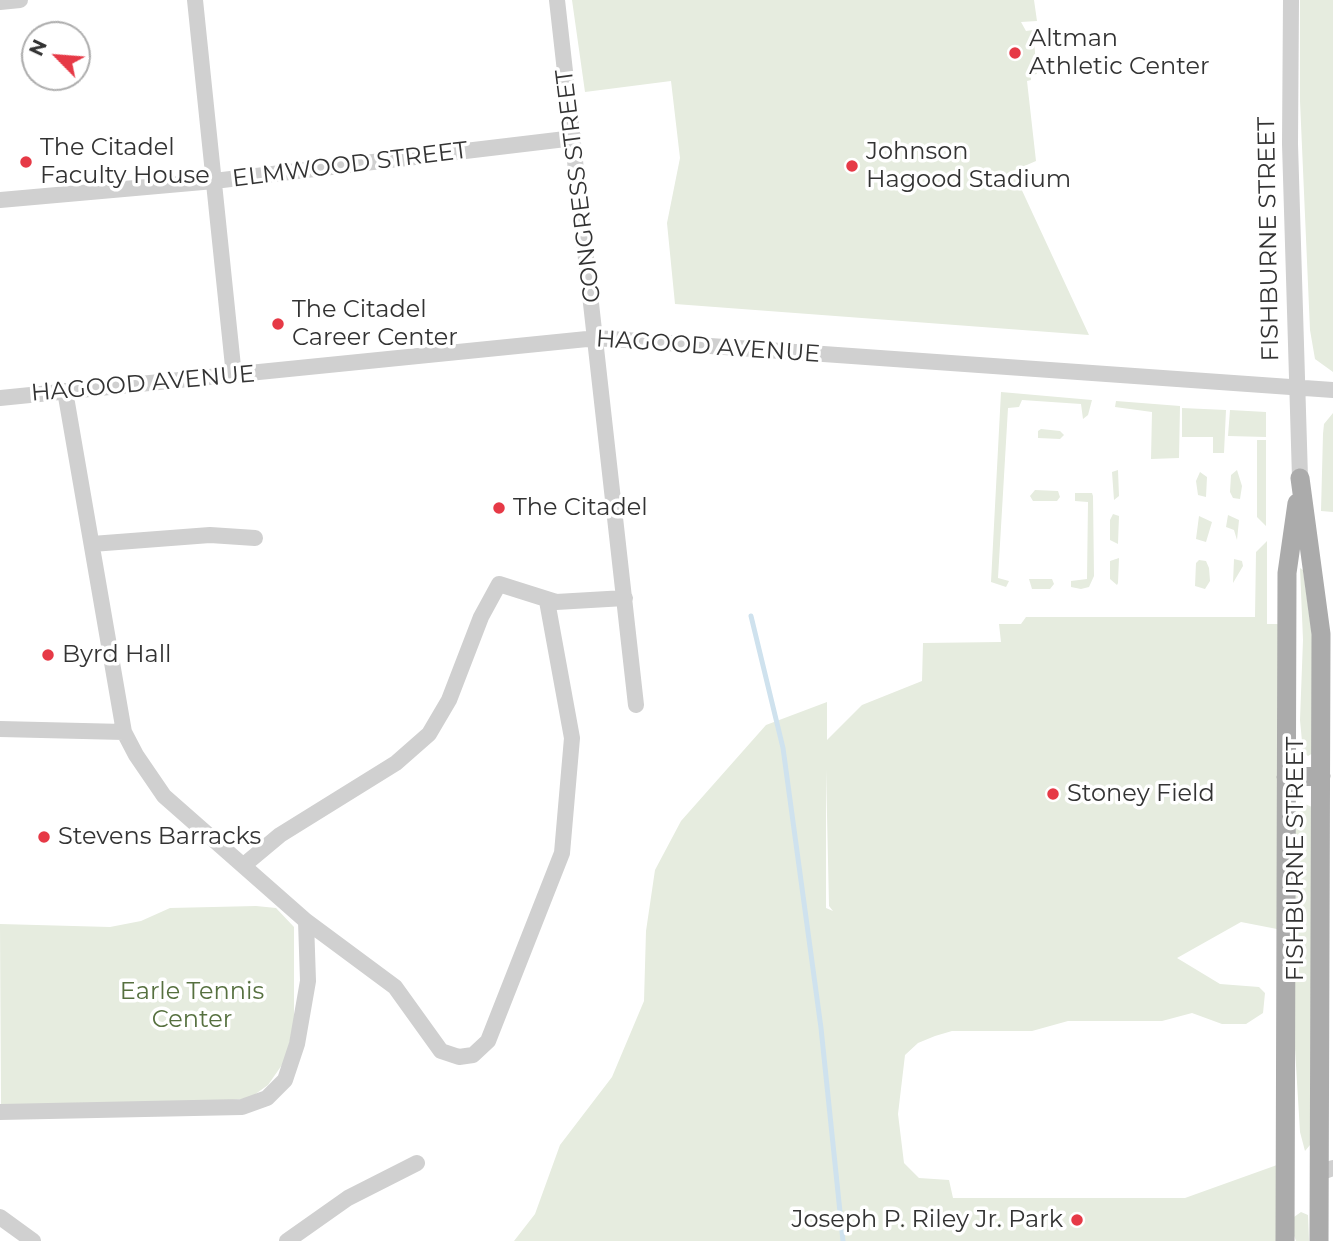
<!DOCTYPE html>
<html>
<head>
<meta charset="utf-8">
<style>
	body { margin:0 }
	#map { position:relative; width:1333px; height:1241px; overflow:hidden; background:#fff; font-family:Montserrat,sans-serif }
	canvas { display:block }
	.north { position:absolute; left:21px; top:21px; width:70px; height:70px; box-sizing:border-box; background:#fff; border:2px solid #adadad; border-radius:50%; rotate:295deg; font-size:19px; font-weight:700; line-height:28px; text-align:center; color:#333 }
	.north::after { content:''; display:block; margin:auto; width:24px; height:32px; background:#e63946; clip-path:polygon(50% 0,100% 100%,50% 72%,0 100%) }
</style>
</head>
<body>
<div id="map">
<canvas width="1333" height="1241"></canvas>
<div class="north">N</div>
</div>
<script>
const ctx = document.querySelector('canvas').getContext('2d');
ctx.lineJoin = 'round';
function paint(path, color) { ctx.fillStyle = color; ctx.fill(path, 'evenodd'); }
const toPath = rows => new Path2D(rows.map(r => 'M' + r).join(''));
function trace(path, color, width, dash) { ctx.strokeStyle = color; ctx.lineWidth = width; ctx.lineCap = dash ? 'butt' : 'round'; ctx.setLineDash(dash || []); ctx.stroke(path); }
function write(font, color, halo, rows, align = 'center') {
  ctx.font = font + ' Montserrat,sans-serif'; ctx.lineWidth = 7; ctx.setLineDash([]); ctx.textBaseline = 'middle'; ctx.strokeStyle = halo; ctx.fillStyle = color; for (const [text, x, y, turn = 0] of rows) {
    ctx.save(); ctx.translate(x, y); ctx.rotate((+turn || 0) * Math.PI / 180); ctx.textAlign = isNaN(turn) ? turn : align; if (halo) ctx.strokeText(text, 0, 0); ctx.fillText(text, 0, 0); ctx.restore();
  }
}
const green = toPath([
	[572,0,1034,0,1037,21,1021,22,1026,31,1033,30,1037,74,1031,75,1031,80,1027,81,1036,161,1013,171,1089,335,675,304,667,223,680,158,671,81,585,92],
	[1300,0,1333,0,1333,372,1315,359,1310,330,1300,101],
	[1001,392,1092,400,1088,415,1083,419,1081,404,1022,400,1019,407,1008,408,998,578,1009,581,1006,587,991,582],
	[1116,401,1180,406,1179,458,1151,459,1152,412,1115,407],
	[1182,408,1226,410,1224,453,1213,453,1213,437,1182,437],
	[1230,410,1266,412,1266,437,1228,436],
	[1333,413,1333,512,1321,511,1323,434,1324,424],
	[1041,429,1060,431,1064,435,1060,439,1038,438,1038,431],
	[1257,440,1266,440,1266,526,1257,517],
	[1118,470,1119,496,1114,500,1112,472],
	[1237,470,1242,486,1240,499,1233,498,1230,492,1231,475],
	[1200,472,1207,477,1206,497,1198,495,1196,481],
	[1035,490,1058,491,1060,497,1057,501,1033,501,1030,496],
	[1075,493,1092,493,1093,496,1094,576,1089,587,1081,589,1071,587,1071,581,1087,579,1088,502,1075,501],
	[1113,514,1119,516,1118,544,1110,540,1110,520],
	[1228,515,1239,520,1237,540,1234,530,1226,527],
	[1199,516,1212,522,1206,542,1196,539],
	[1267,541,1267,624,1278,624,1277,929,1241,922,1177,958,1220,984,1259,987,1265,993,1263,1013,1246,1024,1222,1024,1192,1013,1162,1021,1068,1021,1032,1031,952,1031,935,1036,918,1043,905,1055,898,1114,904,1163,919,1178,949,1180,953,1198,1185,1198,1277,1165,1277,1241,514,1241,535,1214,560,1145,612,1077,644,1001,646,931,655,870,681,821,766,725,827,702,827,740,862,705,922,681,923,643,1001,642,999,624,1021,624,1026,617,1255,617,1256,552],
	[826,769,829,906,833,911,826,908],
	[1119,558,1118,583,1117,585,1110,579,1110,561],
	[1234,559,1242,561,1243,566,1233,583],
	[1199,560,1206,561,1209,568,1210,581,1205,589,1195,586,1196,563],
	[1300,568,1303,570,1312,635,1313,753,1308,756,1303,752,1300,720,1303,640],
	[1029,579,1052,579,1054,584,1050,589,1032,589],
	[1300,802,1312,807,1310,1145,1305,1151,1300,1132,1294,1032,1292,809],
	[256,906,276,908,294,927,294,1026,284,1062,268,1085,250,1098,187,1105,1,1107,0,924,110,927,141,921,170,908],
	[1301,1212,1308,1215,1309,1241,1296,1241,1293,1233,1294,1217]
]);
const stream = toPath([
	[751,616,783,748,821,1028,843,1241]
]);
const minor = toPath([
	[195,0,234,376],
	[557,0,636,705],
	[1291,0,1290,144,1300,478],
	[0,2,20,0],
	[0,200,214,181,574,138],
	[65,391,124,732,136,755,164,796,306,921,395,987,441,1051,459,1057,473,1055,488,1041,562,853,572,738,547,601],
	[0,398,597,338,1333,390],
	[92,544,210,535,255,538],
	[0,729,124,732],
	[244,865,280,835,396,763,429,734,449,700,481,617,499,584,556,602,625,598],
	[0,1112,242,1107,267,1098,285,1080,297,1044,308,981,306,921],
	[1319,1173,1333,1168],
	[0,1217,33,1241],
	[287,1241,348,1198,417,1163]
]);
const major = toPath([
	[1300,478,1321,634,1319,1241],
	[1286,777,1321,776],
	[1285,1241,1287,573,1297,503]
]);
const markers = [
	[1015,53,7,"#e63946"],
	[26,162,7,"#e63946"],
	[852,166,7,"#e63946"],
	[278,324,7,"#e63946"],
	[499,508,7,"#e63946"],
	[48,655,7,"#e63946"],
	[1053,794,7,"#e63946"],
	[44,837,7,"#e63946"],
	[1077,1220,7,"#e63946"]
];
const poiNames = [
	["Altman",1029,39],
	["Athletic Center",1029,67],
	["The Citadel",40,148],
	["Faculty House",40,176],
	["Johnson",866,152],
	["Hagood Stadium",866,180],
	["The Citadel",292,310],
	["Career Center",292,338],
	["The Citadel",513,508],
	["Byrd Hall",62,655],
	["Stoney Field",1067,794],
	["Stevens Barracks",58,837],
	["Joseph P. Riley Jr. Park",1063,1220,"right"]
];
const streetNames = [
	["ELMWOOD STREET",350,165,-7],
	["CONGRESS STREET",579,186,-97],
	["FISHBURNE STREET",1269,239,-91],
	["HAGOOD AVENUE",708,347,4],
	["HAGOOD AVENUE",143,384,-5],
	["FISHBURNE STREET",1296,859,-90]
];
const parkNames = [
	["Earle Tennis",192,992],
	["Center",192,1020]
];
paint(green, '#e6ecdf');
trace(stream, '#cfe2ee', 5);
trace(minor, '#d0d0d0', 16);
trace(major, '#ababab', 19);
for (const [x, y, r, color] of markers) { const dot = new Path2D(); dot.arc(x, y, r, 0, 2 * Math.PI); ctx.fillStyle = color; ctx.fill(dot); trace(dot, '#fff', 2.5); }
write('24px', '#333', '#fff', poiNames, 'left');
write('24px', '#333', '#fff', streetNames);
write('24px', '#56703f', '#fff', parkNames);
</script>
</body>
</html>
